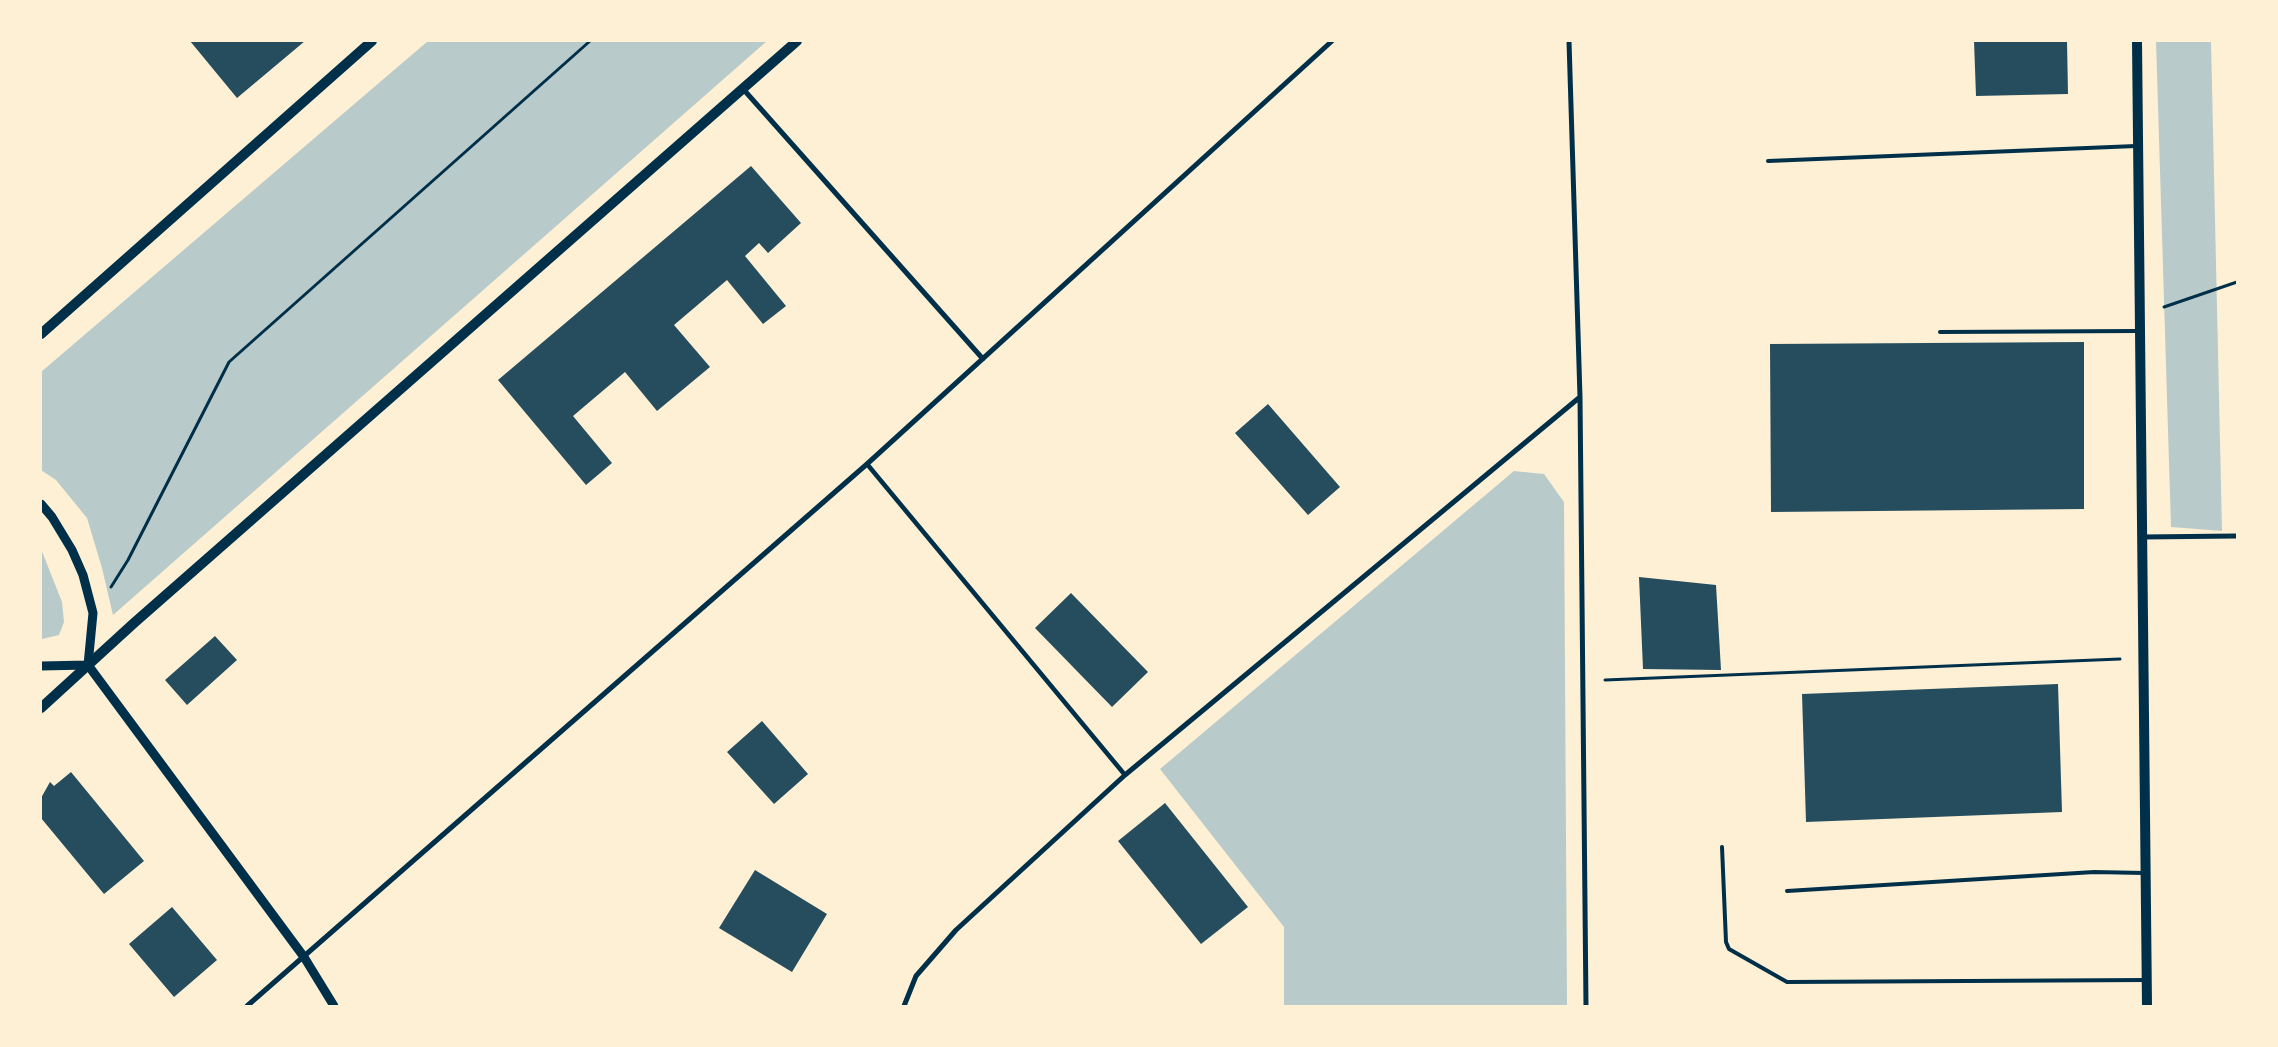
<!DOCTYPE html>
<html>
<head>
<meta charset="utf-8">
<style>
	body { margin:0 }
	#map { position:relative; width:2278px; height:1047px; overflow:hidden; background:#fdf0d5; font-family:Karla,sans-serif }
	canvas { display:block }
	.frame { position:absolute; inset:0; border:42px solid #fdf0d5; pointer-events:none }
</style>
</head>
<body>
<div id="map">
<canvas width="2278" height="1047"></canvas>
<div class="frame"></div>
</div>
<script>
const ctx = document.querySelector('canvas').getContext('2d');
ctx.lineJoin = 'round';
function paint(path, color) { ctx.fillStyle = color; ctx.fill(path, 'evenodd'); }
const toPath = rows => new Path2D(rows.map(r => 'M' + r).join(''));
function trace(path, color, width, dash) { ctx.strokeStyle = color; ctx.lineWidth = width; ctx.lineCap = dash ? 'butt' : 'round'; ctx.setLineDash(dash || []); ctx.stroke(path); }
const green = toPath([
	[428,41,767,41,113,615,102,568,87,518,56,480,41,470,41,372],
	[2156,41,2211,41,2222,531,2171,527],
	[1514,471,1544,474,1564,502,1567,1006,1284,1006,1284,927,1160,769],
	[41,549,62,602,64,622,59,635,42,639]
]);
const building = toPath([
	[190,41,305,41,237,98],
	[1974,41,2067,41,2068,94,1976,96],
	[751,166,801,223,768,253,759,243,745,256,786,306,763,324,727,280,674,325,710,367,657,411,625,372,573,416,612,463,586,485,498,380],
	[2084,342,2084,509,1771,512,1770,344],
	[1268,404,1340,487,1308,515,1235,433],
	[1639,577,1716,585,1721,670,1643,669],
	[1071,593,1148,672,1112,707,1035,628],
	[215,636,237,660,187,705,165,680],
	[2058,684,2062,812,1806,822,1802,694],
	[762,721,808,774,774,804,727,752],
	[71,772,144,861,104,894,41,818,41,798,50,782,54,786],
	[1165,803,1248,907,1201,944,1118,841],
	[755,870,827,914,792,972,719,928],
	[172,907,217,960,174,997,129,944]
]);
const path = toPath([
	[2164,307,2237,282],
	[111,587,128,560,229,362,590,41],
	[1605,680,2120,659]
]);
const service = toPath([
	[1768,161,2136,146],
	[1940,332,2138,331],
	[1722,847,1726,942,1729,949,1787,982,2146,980],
	[1787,891,2094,872,2144,873]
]);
const pedestrian = toPath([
	[867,464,1125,775]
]);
const minor = toPath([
	[1569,41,1580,397,1586,1006],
	[744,90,983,359],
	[2142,537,2237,536],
	[247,1006,867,464,1332,41],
	[904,1006,916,976,956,930,1125,775,1580,397]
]);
const tertiary = toPath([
	[41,504,52,517,72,550,83,575,93,613,88,665,304,957,334,1006],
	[41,666,88,665]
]);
const secondary = toPath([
	[2137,41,2147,1006],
	[41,334,372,41],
	[41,708,134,623,797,41]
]);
paint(green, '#b9caca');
paint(building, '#264d5e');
trace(path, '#003049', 3);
trace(service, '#003049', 4);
trace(pedestrian, '#003049', 4.5);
trace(minor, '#003049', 5);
trace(tertiary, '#003049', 9);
trace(secondary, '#003049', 10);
</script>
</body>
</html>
